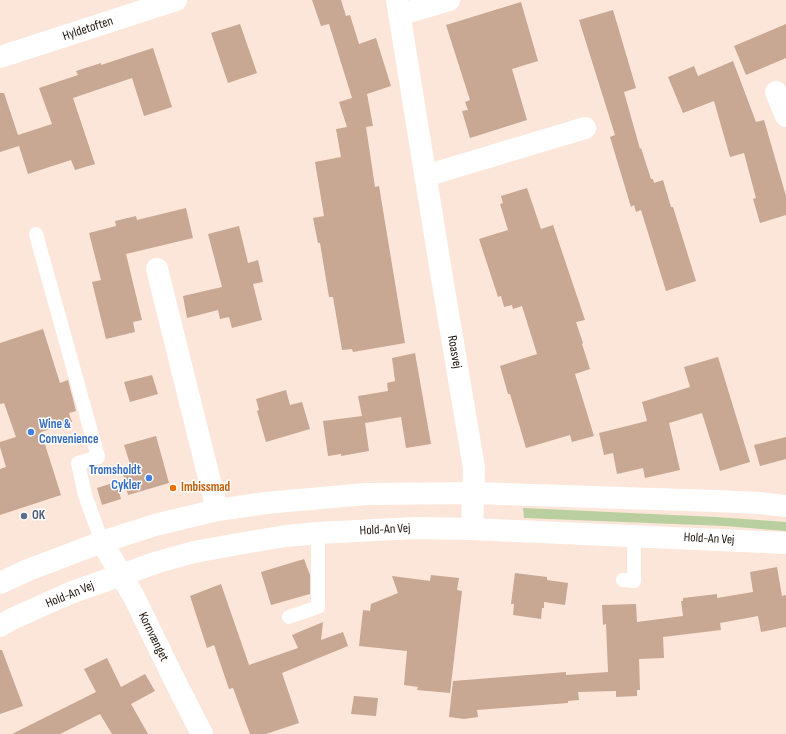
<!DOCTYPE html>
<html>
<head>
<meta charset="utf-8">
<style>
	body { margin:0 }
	canvas { display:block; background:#fbe6d9 }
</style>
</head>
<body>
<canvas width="786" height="734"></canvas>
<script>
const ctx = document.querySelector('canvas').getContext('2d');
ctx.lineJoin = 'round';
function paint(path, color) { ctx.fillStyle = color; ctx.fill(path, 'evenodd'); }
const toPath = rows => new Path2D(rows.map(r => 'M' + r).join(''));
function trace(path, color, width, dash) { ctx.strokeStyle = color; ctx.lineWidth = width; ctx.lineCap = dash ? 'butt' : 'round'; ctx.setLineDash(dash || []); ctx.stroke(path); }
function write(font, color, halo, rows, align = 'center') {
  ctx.font = font + ' "Sofia Sans Condensed",sans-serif'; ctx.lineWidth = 3; ctx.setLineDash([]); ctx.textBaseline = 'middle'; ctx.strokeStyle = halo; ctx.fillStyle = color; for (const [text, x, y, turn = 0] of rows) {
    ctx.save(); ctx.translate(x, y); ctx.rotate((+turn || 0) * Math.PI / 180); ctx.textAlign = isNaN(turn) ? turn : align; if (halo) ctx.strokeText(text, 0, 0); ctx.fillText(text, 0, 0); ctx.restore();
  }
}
const green = toPath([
	[523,508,716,517,786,522,786,531,725,526,524,518]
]);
const building = toPath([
	[312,0,341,0,346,16,350,15,359,44,376,38,391,86,367,94,373,126,366,127,375,187,379,186,405,343,353,352,352,349,342,350,333,297,329,297,320,243,318,243,313,218,324,216,315,162,341,157,336,129,347,127,339,102,352,98,329,24,321,26],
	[521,2,538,61,512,69,527,120,470,138,462,111,468,110,465,102,470,100,446,25],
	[613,10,636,88,624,92,640,149,641,148,651,179,653,179,654,183,663,180,671,207,673,207,696,281,666,291,641,210,636,212,634,205,631,207,610,137,615,135,579,20],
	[240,24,257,73,228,83,211,33],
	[786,24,786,58,746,75,734,46],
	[153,48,172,107,144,116,132,78,73,98,95,164,75,170,71,160,28,174,19,146,0,152,0,93,4,93,18,135,52,124,39,88,78,75,76,71,101,63,101,65],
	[733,61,756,122,764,120,786,196,786,215,760,223,753,199,756,198,744,153,730,157,714,101,683,113,668,77,694,66,698,76],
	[527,188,541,229,553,225,585,320,576,322,583,343,582,344,590,369,575,374,594,436,572,442,570,435,526,448,510,394,508,394,500,366,537,354,522,306,513,309,512,305,504,307,501,296,498,297,479,239,508,230,500,204,503,203,501,196],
	[186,208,193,238,126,254,142,320,133,322,135,332,106,339,92,282,101,280,89,233,116,226,115,221,136,216,137,220],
	[239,226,248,263,258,260,263,282,253,284,262,320,232,328,229,317,220,319,218,310,187,318,183,296,222,287,208,234],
	[43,329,60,383,68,380,76,411,69,413,72,422,41,432,61,495,0,515,0,469,6,467,0,447,0,442,16,437,4,403,0,404,0,343],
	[415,353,431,444,406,448,401,417,365,423,369,451,341,456,341,454,328,456,323,421,362,416,358,396,388,391,387,383,395,381,392,358],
	[718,357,750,462,720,471,702,413,669,423,680,470,645,478,643,468,617,474,613,453,604,455,599,433,647,421,642,402,690,387,684,367],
	[152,375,158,394,130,402,124,382],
	[286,390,290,405,302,402,310,429,266,442,257,411,259,410,256,399],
	[156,436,169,483,128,495,122,470,131,467,124,445],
	[786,437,786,459,760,466,754,445],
	[116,482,121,499,102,505,97,488],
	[304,559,310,575,310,594,271,605,261,572],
	[777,567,782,596,786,595,786,627,761,632,758,616,720,623,721,630,663,637,664,658,639,659,640,690,637,690,637,696,616,697,616,691,578,692,579,700,568,701,568,703,477,710,478,717,464,719,449,717,453,681,566,672,566,675,608,672,606,624,603,625,602,605,636,604,637,622,683,616,681,601,683,601,683,598,717,594,717,598,753,592,750,572],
	[515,573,547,577,547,580,568,583,565,605,544,602,544,608,542,608,541,619,513,615,514,604,511,604],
	[431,575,459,578,457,590,462,591,450,693,417,690,418,687,404,685,407,651,359,646,363,610,370,611,371,604,398,593,392,576,430,581],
	[221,584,249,665,298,648,292,635,323,622,321,640,343,632,348,646,282,673,299,723,266,734,250,734,233,688,229,689,214,645,207,648,190,596],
	[0,650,2,650,23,706,0,714],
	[107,658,121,687,145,674,155,691,131,704,148,734,112,734,100,714,60,734,12,734,96,692,84,669],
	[354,696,378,698,376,716,351,714]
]);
const service = toPath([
	[36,234,98,457,78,463,85,495,102,542],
	[623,580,634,581,634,536],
	[289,617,318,607,318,533]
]);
const minor = toPath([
	[397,0,442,278,474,468,472,529],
	[399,15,449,0],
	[0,57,176,0],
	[776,92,786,116],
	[425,176,585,128],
	[157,269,217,510],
	[102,542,134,597,174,679,202,734]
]);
const tertiary = toPath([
	[0,583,28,570,102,542,155,525,217,510,266,503,366,494,473,493,715,501,759,503,786,506],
	[0,626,12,619,70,593,158,562,194,552,238,544,286,536,318,533,415,528,472,529,786,543]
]);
const markers = [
	[31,432,4,"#3f7fe0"],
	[149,478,4,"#3f7fe0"],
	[173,488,4,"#e8710a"],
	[24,516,4,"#5c6f8a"]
];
const streetNames = [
	["Hyldetoften",88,29,-18],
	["Roasvej",454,352,80],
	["Hold-An Vej",385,530,-3],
	["Hold-An Vej",709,539,3],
	["Hold-An Vej",70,595,-22],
	["Kornvænget",153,637,64]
];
const shopNames = [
	["Wine &",39,425],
	["Convenience",39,440],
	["Tromsholdt",141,471,"right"],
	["Cykler",141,486,"right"]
];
const foodNames = [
	["Imbissmad",181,488]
];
const serviceNames = [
	["OK",32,516]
];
paint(green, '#b9cf9f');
paint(building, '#c8a793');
trace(service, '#fff', 14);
trace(minor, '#fff', 22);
trace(tertiary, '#fff', 22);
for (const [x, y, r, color] of markers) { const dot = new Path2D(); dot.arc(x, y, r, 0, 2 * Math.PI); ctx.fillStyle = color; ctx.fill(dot); trace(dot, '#fff', 1.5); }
write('13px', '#1f130b', '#fff', streetNames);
write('bold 13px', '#366cbe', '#fff', shopNames, 'left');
write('bold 13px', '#c56008', '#fff', foodNames, 'left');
write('bold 13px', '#4e5e75', '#fff', serviceNames, 'left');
</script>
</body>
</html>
